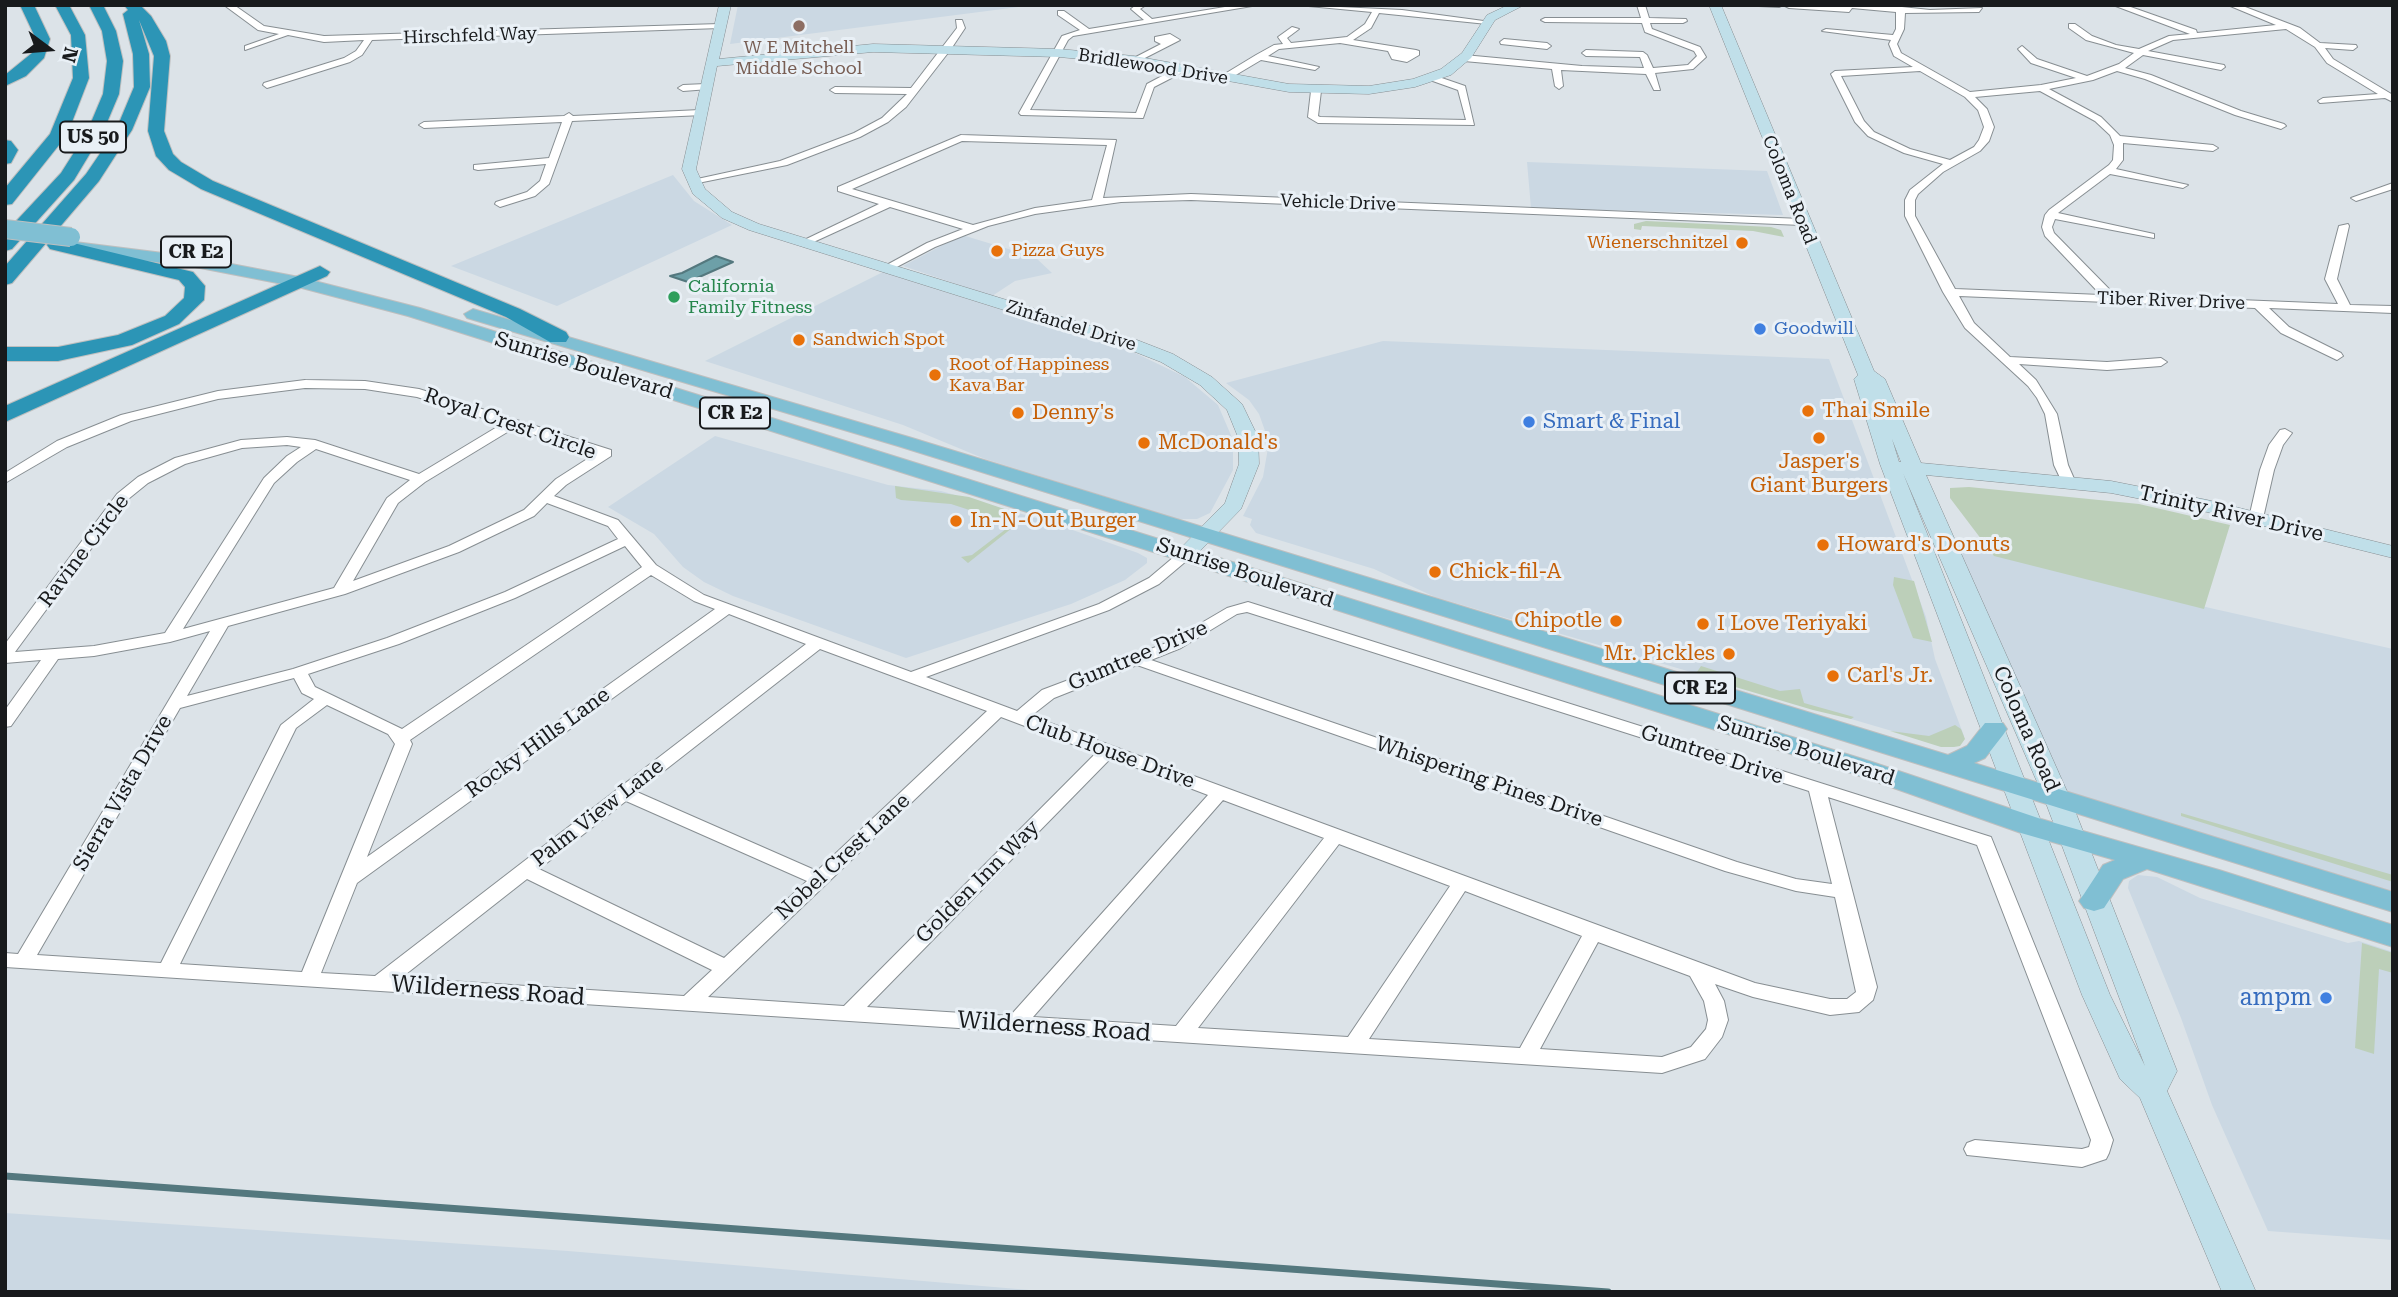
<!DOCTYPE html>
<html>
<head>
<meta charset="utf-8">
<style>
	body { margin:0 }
	#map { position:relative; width:2398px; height:1297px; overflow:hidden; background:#dce3e8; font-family:"Roboto Serif",serif }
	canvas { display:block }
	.frame { position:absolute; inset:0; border:7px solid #181a1c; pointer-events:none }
	.north { position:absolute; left:14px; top:14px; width:70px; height:70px; -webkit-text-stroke:5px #e9f0f6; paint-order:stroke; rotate:106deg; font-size:19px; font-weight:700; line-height:28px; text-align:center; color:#181a1c }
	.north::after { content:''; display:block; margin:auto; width:24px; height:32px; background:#181a1c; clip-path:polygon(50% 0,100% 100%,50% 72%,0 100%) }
</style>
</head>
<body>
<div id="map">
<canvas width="2398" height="1297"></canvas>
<div class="frame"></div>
<div class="north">N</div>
</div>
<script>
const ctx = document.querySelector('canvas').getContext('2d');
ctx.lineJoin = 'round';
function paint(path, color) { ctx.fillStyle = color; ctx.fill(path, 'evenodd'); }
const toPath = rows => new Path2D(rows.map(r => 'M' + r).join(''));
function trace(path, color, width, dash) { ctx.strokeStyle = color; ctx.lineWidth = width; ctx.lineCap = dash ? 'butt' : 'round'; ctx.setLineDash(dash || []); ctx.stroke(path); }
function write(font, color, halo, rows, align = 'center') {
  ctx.font = font + ' "Roboto Serif",serif'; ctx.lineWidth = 6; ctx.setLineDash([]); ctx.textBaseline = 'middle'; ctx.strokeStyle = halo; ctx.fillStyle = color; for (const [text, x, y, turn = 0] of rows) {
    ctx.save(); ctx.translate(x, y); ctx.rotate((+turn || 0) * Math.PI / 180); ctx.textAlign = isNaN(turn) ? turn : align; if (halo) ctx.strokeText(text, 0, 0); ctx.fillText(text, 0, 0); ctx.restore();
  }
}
const built = toPath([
	[738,5,1034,5,730,44],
	[1527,162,1767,171,1783,215,1531,208],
	[673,175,694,201,732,225,557,306,451,266],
	[962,235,1035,257,1052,273,1015,281,992,296,903,266],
	[883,272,1131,351,1185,377,1218,405,1233,440,1233,470,1210,513,1197,519,1178,519,985,459,903,425,705,361],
	[1383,341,1829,359,1926,617,1935,659,1964,736,1933,743,1435,597,1374,569,1256,533,1250,525,1252,519,1243,516,1263,477,1269,442,1259,414,1249,400,1226,383],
	[715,436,888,485,941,491,1050,522,1138,553,1147,558,1147,563,1125,580,1071,604,906,658,733,596,704,582,683,567,654,534,608,507],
	[1954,545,2210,608,2393,649,2393,891,2062,792],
	[2138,875,2157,877,2200,898,2348,943,2359,941,2393,952,2393,1240,2268,1231,2212,1105,2181,1018,2128,888,2129,881],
	[5,1213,568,1251,1053,1292,5,1292]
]);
const green = toPath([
	[1646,221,1771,227,1781,230,1784,237,1753,231,1642,226,1641,230,1634,229,1634,224],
	[895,486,969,497,1013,512,1012,528,968,563,961,557,972,555,1006,529,1003,521,951,504,901,500,896,498],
	[1969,487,2139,504,2230,525,2204,609,1994,556,1950,498,1950,488],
	[1894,577,1914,581,1932,642,1913,638,1893,585],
	[1701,666,1780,691,1800,689,1804,703,1854,717,1851,719,1813,710,1695,675],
	[1955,725,1961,729,1965,739,1960,746,1954,747,1941,747,1890,731,1929,736],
	[2181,813,2393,875,2393,882,2181,816],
	[2362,943,2393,953,2393,973,2379,969,2374,1054,2355,1048]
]);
const water = toPath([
	[716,256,733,262,688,282,670,276,682,273,716,256]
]);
const stream = toPath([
	[5,1176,1608,1292]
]);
const street = toPath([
	[224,5,234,5,264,26,324,36,720,24,724,26,720,28,372,40,362,55,350,62,267,88,263,85,264,83,344,58,356,51,364,40,324,42,288,35,245,50,245,46,279,34,258,30,224,5],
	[1136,5,1146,5,1140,9,1152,19,1237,5,1258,5,1073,36,1068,40,1030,110,1136,113,1147,84,1179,67,1185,67,1185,71,1154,87,1143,118,1021,115,1019,113,1062,36,1080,30,1058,15,1058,11,1064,11,1089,29,1144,20,1131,9,1136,5],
	[1298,5,1402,10,1491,22,1487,24,1379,13,1371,28,1353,40,1416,50,1419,51,1419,55,1407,62,1392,59,1388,51,1340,43,1279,49,1268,56,1319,67,1315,70,1261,60,1229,79,1223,79,1223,75,1256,55,1274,45,1283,44,1278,37,1292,27,1299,29,1287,38,1291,43,1347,37,1365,24,1372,12,1298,5],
	[1637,5,1645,5,1649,18,1686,19,1687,21,1683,23,1650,23,1652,29,1700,47,1706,57,1693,69,1655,73,1660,90,1654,90,1646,74,1561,70,1563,86,1559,89,1555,86,1552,69,1464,61,1460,58,1464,55,1582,66,1644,68,1640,57,1586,56,1582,53,1586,50,1643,52,1647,55,1653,68,1688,65,1697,56,1694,51,1645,32,1642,23,1545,22,1541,20,1545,18,1641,18,1637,5],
	[1739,5,1783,5,1779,7,1739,5],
	[1814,5,1901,5,1902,7,1930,10,1982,8,1979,12,1905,13,1904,29,1897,44,1901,53,1970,92,2041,85,2076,78,2031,63,2018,49,2022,46,2037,59,2087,76,2119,64,2134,53,2086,40,2069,28,2069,24,2075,24,2092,36,2116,45,2139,49,2169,36,2190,34,2113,5,2125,5,2196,30,2197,33,2276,25,2228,5,2240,5,2300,28,2320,43,2356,45,2357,47,2353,50,2325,48,2333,59,2393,95,2393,102,2385,98,2320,103,2318,101,2323,98,2378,94,2327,63,2315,47,2286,29,2173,40,2148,51,2224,65,2225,67,2221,70,2143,55,2125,68,2151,75,2241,111,2284,124,2286,126,2281,129,2235,115,2145,79,2117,71,2093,80,2049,89,2101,117,2120,136,2213,145,2218,148,2213,151,2123,143,2123,160,2116,169,2188,185,2183,188,2110,174,2058,213,2154,234,2154,238,2055,219,2052,227,2054,233,2115,295,2338,304,2325,279,2339,226,2348,224,2349,226,2337,279,2350,305,2393,306,2393,313,2269,308,2289,327,2341,353,2343,356,2337,360,2281,333,2255,308,1959,296,1974,323,2010,357,2107,362,2161,358,2167,362,2161,366,2107,370,2019,364,2036,380,2057,414,2068,465,2075,481,2068,485,2063,484,2054,465,2045,414,2037,398,2028,386,1965,328,1943,292,1905,216,1905,200,1910,190,1943,164,1904,153,1868,136,1855,122,1831,74,1835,71,1913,67,1894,56,1889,44,1891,40,1822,31,1826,29,1893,35,1896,29,1896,12,1852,8,1849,12,1789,8,1785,6,1814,5],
	[1920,71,1965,97,1978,110,1984,127,1979,140,1974,147,1950,160,1910,149,1874,132,1864,121,1841,76,1920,71],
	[2040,91,2095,121,2110,135,2114,145,2113,160,2109,165,2049,210,2045,215,2042,227,2045,236,2101,295,1955,289,1915,216,1915,200,1918,194,1943,172,1980,151,1989,141,1994,127,1987,109,1975,97,2040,91],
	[956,20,962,20,965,28,951,49,906,107,888,122,860,137,787,165,693,184,688,181,780,161,854,133,882,118,907,94,835,93,830,90,835,87,911,88,957,28,956,20],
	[1170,34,1180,40,1137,62,1130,60,1161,44,1155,41,1155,37,1170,34],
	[1504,39,1547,43,1551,46,1547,49,1501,44,1500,42,1504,39],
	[1433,75,1465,86,1474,125,1318,123,1308,117,1311,91,1316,88,1321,91,1318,116,1320,117,1466,120,1458,90,1430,80,1430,76,1433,75],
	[706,84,710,87,709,89,683,91,678,88,683,85,706,84],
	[700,110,703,111,703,115,572,121,549,184,535,196,500,207,495,204,496,202,527,192,540,181,546,164,478,170,474,169,474,165,549,158,562,122,424,128,419,125,424,122,564,116,569,113,573,116,700,110],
	[961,135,1116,140,1103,198,1191,194,1802,219,1807,222,1802,225,1191,200,1121,202,1035,214,988,226,935,247,887,272,881,269,883,267,927,243,963,229,890,207,807,245,798,243,879,204,838,191,838,187,961,135],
	[962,141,1107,145,1092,200,1035,208,973,225,852,189,962,141],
	[2393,183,2393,189,2356,201,2351,198,2393,183],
	[305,380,365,381,419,389,611,450,611,456,566,485,554,496,618,520,656,565,704,595,911,672,1099,604,1149,578,1181,551,1191,551,1193,554,1191,557,1159,584,1109,610,926,677,1017,711,1042,690,1169,642,1227,608,1248,602,1991,837,2113,1140,2109,1153,2106,1159,2082,1167,1967,1155,1964,1149,1967,1143,1975,1140,2082,1149,2089,1147,2091,1140,1977,845,1828,797,1877,987,1873,1000,1859,1012,1830,1015,1753,997,1715,984,1724,1001,1728,1020,1722,1037,1705,1059,1662,1073,5,967,5,953,18,954,210,631,170,642,94,656,58,659,11,726,5,727,5,710,41,660,5,663,5,644,117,494,138,477,175,458,241,440,287,437,315,440,419,474,502,424,417,397,365,389,305,388,218,399,131,421,67,447,5,483,5,473,57,441,121,415,218,391,305,380],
	[514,428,595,454,556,479,524,510,449,546,353,581,398,503,425,482,514,428],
	[287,445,301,447,287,456,264,478,165,633,94,646,15,652,127,500,148,483,185,464,242,448,287,445],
	[316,449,410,480,387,498,334,588,183,629,274,483,297,462,316,449],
	[547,503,608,526,618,539,505,592,387,638,293,669,187,696,228,626,345,594,459,552,534,516,547,503],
	[625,546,642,567,402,729,315,687,308,674,399,644,515,598,625,546],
	[651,575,694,601,715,609,367,857,412,744,410,740,651,575],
	[1247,612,1809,791,1832,884,1796,879,1737,862,1151,660,1181,648,1237,614,1247,612],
	[729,614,806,644,375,976,321,973,357,883,729,614],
	[820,649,987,711,817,871,637,792,820,649],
	[1137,665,1725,871,1796,891,1835,897,1856,992,1847,999,1830,999,1755,983,1031,716,1054,698,1137,665],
	[294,678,302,693,314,699,281,725,161,963,37,955,180,708,294,678],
	[327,705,388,734,395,744,302,972,180,964,296,728,327,705],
	[1001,717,1096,753,844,1006,708,997,1001,717],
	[1111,758,1208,795,1010,1016,867,1007,1111,758],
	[1223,800,1324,838,1176,1026,1033,1017,1223,800],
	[626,801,807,881,724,958,539,869,626,801],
	[1339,844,1450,886,1348,1037,1198,1028,1339,844],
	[527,879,712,970,684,996,401,978,527,879],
	[1465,891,1582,936,1520,1048,1369,1039,1465,891],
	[1598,942,1690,976,1704,1001,1708,1020,1706,1029,1691,1047,1662,1057,1540,1049,1598,942],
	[2285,429,2292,433,2283,445,2274,470,2263,518,2256,522,2251,521,2249,518,2260,470,2269,445,2280,430,2285,429]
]);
const secondary = toPath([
	[719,5,731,5,719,59,873,44,1059,49,1134,56,1289,84,1369,86,1413,79,1441,69,1462,53,1487,15,1508,5,1524,5,1495,20,1471,58,1451,75,1415,87,1369,94,1289,92,1134,64,1059,57,873,52,717,66,696,169,705,189,732,212,759,224,1137,340,1173,354,1212,377,1242,404,1258,437,1259,464,1241,509,1193,558,1186,560,1175,554,1225,503,1239,464,1238,437,1227,410,1200,385,1161,362,1125,348,749,230,722,218,693,194,682,169,719,5],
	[1709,5,1721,5,1874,371,1885,379,1921,463,2111,481,2207,500,2393,546,2393,558,2207,512,2111,493,1926,475,2070,798,2177,1071,2167,1091,2256,1292,2222,1292,2140,1098,2120,1079,2082,995,1880,464,1854,379,1858,375,1709,5],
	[1892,439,1901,462,1899,462,1892,439],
	[1903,473,2044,798,2145,1066,2110,995,1903,473]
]);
const primary = toPath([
	[75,242,195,257,299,277,420,308,1869,761,2041,819,2219,870,2393,925,2393,947,2147,869,2123,879,2104,908,2094,911,2084,908,2079,901,2084,894,2103,865,2115,860,2021,833,1851,773,408,316,298,287,195,267,69,251,67,247,69,243,75,242],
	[473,309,912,438,1948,755,1967,746,1985,723,2003,723,2007,729,2003,735,1985,758,1974,763,2393,892,2393,912,898,446,467,318,464,314,473,309]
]);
const highway = toPath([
	[20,5,34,5,50,39,44,58,26,76,5,86,5,75,32,53,36,39,20,5],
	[55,5,69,5,85,35,89,78,67,135,12,204,5,205,5,188,50,134,73,78,71,35,55,5],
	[89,5,103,5,116,31,123,61,119,94,103,132,74,180,12,249,5,251,5,233,61,173,87,132,103,94,107,61,102,31,89,5],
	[124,5,140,5,151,16,166,41,170,56,164,131,173,154,181,162,213,181,520,309,566,332,569,337,566,342,550,342,506,317,201,189,169,170,156,156,148,131,154,56,139,20,149,54,150,87,132,130,99,181,12,283,5,285,5,266,86,174,116,130,134,87,133,54,123,14,128,10,124,5],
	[5,140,11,141,18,150,11,163,5,164,5,140],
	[57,239,193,272,205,286,204,300,179,324,132,345,58,361,5,361,5,347,58,347,118,335,165,316,184,298,185,287,179,280,50,249,47,245,50,241,57,239],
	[320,266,330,272,327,276,5,422,5,406,320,266]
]);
const primaryBridge = toPath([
	[5,229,71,237]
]);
const markers = [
	[799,26,7,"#8d6e63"],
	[1742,243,7,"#e8710a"],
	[997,251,7,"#e8710a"],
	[674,297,7,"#2e9e5b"],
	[1760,329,7,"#3f7fe0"],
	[799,340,7,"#e8710a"],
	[935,375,7,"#e8710a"],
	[1808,411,7,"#e8710a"],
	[1018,413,7,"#e8710a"],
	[1529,422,7,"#3f7fe0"],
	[1819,438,7,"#e8710a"],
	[1144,443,7,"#e8710a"],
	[956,521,7,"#e8710a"],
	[1823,545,7,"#e8710a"],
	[1435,572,7,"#e8710a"],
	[1616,621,7,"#e8710a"],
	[1703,624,7,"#e8710a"],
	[1729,654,7,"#e8710a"],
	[1833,676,7,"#e8710a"],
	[2326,998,7,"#3f7fe0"]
];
const farStreetnames = [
	["Hirschfeld Way",470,36,-2],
	["Bridlewood Drive",1153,67,9],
	["Coloma Road",1789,190,68],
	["Vehicle Drive",1338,203,2],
	["Tiber River Drive",2171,301,2],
	["Zinfandel Drive",1071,326,17]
];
const farEducationnames = [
	["W E Mitchell",799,48],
	["Middle School",799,69]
];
const farFoodnames = [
	["Wienerschnitzel",1728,243,"right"],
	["Pizza Guys",1011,251],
	["Sandwich Spot",813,340],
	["Root of Happiness",949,365],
	["Kava Bar",949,386]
];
const farLeisurenames = [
	["California",688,287],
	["Family Fitness",688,308]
];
const farShopnames = [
	["Goodwill",1774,329]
];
const shields = [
	[93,137,66],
	[196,252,70],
	[735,413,70],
	[1700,688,70]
];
const shieldNames = [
	["US 50",93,137],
	["CR E2",196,252],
	["CR E2",735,413],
	["CR E2",1700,688]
];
const streetNames = [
	["Sunrise Boulevard",584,366,17],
	["Royal Crest Circle",510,424,19],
	["Trinity River Drive",2231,514,13],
	["Ravine Circle",84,551,-53],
	["Sunrise Boulevard",1245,573,18],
	["Gumtree Drive",1138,656,-23],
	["Coloma Road",2026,729,66],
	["Rocky Hills Lane",538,743,-36],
	["Sunrise Boulevard",1806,751,18],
	["Club House Drive",1110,752,20],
	["Gumtree Drive",1712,755,18],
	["Whispering Pines Drive",1489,782,19],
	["Sierra Vista Drive",123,793,-60],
	["Palm View Lane",598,813,-38],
	["Nobel Crest Lane",843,857,-43],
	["Golden Inn Way",978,882,-45]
];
const foodNames = [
	["Thai Smile",1822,411],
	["Denny's",1032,413],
	["McDonald's",1158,443],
	["Jasper's",1819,462,"center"],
	["Giant Burgers",1819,486,"center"],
	["In-N-Out Burger",970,521],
	["Howard's Donuts",1837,545],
	["Chick-fil-A",1449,572],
	["Chipotle",1602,621,"right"],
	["I Love Teriyaki",1717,624],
	["Mr. Pickles",1715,654,"right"],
	["Carl's Jr.",1847,676]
];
const shopNames = [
	["Smart & Final",1543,422]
];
const nearStreetnames = [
	["Wilderness Road",488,991,4],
	["Wilderness Road",1054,1027,4]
];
const nearShopnames = [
	["ampm",2312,998]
];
paint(built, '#cbd8e3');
paint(green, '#bccfb9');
paint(water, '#6da0a8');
trace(water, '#54787e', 2);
trace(stream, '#54787e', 7);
trace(street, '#878e92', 2);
trace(secondary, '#878e92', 1);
trace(primary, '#bebfbf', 2);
trace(highway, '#bebfbf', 2);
paint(street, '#fff');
paint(secondary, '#c0dfe9');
paint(primary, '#80bfd3');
paint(highway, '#2c95b6');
trace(primaryBridge, '#bebfbf', 20, []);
trace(primaryBridge, '#80bfd3', 18);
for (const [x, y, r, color] of markers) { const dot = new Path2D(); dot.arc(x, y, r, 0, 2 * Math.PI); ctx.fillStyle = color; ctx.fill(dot); trace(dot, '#e9f0f6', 2.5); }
write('18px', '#181a1c', '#e9f0f6', farStreetnames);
write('18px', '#785e54', '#e9f0f6', farEducationnames);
write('18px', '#c56008', '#e9f0f6', farFoodnames, 'left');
write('18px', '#27864d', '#e9f0f6', farLeisurenames, 'left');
write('18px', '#366cbe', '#e9f0f6', farShopnames, 'left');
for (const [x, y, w] of shields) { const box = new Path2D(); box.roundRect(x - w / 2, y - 15.5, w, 31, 5); ctx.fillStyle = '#e9f0f6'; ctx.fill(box); trace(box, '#181a1c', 2); }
write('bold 19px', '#181a1c', null, shieldNames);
write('21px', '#181a1c', '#e9f0f6', streetNames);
write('21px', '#c56008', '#e9f0f6', foodNames, 'left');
write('21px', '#366cbe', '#e9f0f6', shopNames, 'left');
write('24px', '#181a1c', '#e9f0f6', nearStreetnames);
write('24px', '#366cbe', '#e9f0f6', nearShopnames, 'right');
</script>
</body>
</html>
